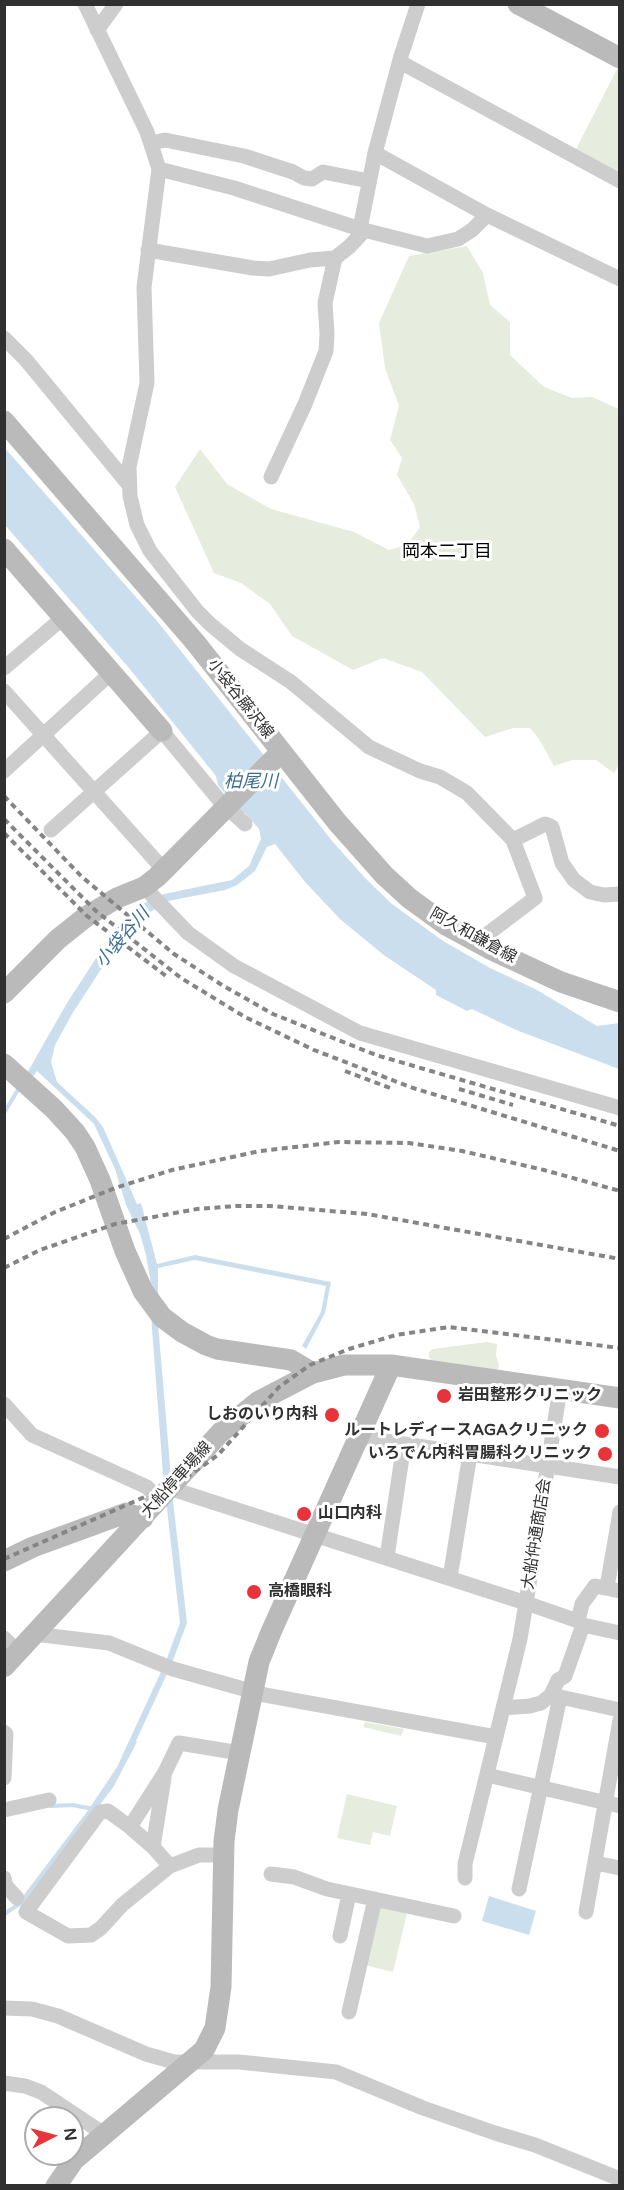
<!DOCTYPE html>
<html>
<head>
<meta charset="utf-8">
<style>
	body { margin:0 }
	#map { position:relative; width:624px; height:2190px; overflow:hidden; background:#fff; font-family:"Varela Round",sans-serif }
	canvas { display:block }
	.frame { position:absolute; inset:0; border:6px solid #303030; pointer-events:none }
	.north { position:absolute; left:24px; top:2106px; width:60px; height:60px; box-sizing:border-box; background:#fff; border:2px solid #acacac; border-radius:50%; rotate:84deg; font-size:16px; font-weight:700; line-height:24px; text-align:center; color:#303030 }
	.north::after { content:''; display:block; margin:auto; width:21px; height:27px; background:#e73339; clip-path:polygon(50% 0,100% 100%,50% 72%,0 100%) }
</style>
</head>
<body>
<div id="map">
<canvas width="624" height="2190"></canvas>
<div class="frame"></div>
<div class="north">N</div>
</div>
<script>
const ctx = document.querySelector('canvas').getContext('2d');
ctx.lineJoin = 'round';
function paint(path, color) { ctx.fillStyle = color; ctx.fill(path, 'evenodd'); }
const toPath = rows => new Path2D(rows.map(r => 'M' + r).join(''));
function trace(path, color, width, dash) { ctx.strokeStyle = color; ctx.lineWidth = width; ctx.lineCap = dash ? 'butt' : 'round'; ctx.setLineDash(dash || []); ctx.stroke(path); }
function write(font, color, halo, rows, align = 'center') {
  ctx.font = font + ' "Varela Round","Noto Sans JP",sans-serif'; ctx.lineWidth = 6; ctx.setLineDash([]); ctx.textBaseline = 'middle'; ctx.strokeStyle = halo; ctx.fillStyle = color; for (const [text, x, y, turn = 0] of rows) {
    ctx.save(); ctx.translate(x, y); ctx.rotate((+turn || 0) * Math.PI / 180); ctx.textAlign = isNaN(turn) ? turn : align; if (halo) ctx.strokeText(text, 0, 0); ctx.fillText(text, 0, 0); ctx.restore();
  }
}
const green = toPath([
	[617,69,619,70,619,174,576,149],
	[467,246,483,273,490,305,510,322,510,355,544,387,572,398,592,397,619,409,620,763,614,773,596,760,572,760,554,766,539,739,530,728,513,728,485,737,422,672,383,658,353,670,292,636,270,604,241,583,214,573,175,487,200,449,227,484,271,509,354,532,389,550,407,545,420,527,414,504,397,475,402,458,390,440,399,406,385,368,379,323,409,256],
	[487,1342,497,1344,496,1355,499,1366,497,1370,433,1362,429,1358,429,1352,433,1349],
	[365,1722,404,1729,401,1736,363,1727],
	[347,1794,397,1806,390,1836,373,1832,370,1845,337,1838],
	[383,1906,407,1913,393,1972,365,1965,377,1910]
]);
const water = toPath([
	[4,447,157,621,333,842,366,879,392,904,443,941,490,968,537,990,597,1026,620,1023,619,1069,516,1030,472,1009,467,1011,436,995,436,990,385,956,340,919,306,883,275,844,267,847,255,871,237,885,225,890,168,901,147,914,111,954,72,1014,55,1045,51,1062,57,1082,95,1117,103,1127,137,1204,141,1203,157,1264,195,1255,331,1282,325,1313,306,1349,302,1346,321,1312,326,1286,195,1260,158,1268,158,1323,173,1501,187,1623,172,1663,136,1741,137,1742,114,1786,21,1910,20,1900,89,1809,117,1767,166,1661,180,1623,163,1474,151,1315,151,1284,146,1255,140,1234,126,1205,115,1169,94,1124,37,1071,32,1078,27,1073,67,1003,102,949,138,906,164,894,232,880,249,866,261,839,259,829,245,813,240,812,218,785,216,776,129,668,5,525],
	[489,1896,536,1911,529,1935,482,1921]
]);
const stream = toPath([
	[4,1113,19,1088],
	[51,1806,73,1805,93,1809],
	[4,1914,21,1903]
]);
const street = toPath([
	[85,4,147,132,159,169,144,287,147,383,129,467,130,496,137,525,150,551,197,611,210,624,240,649,291,682,369,747,420,771,440,777,467,793,513,840,535,898,477,942],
	[97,30,116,4],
	[400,62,620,181],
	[152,143,165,140,244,156,293,172,304,178,312,179,323,172,369,181],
	[375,153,487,215,620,279],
	[159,169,234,188,360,229,427,246,458,239,472,230,487,215],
	[360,229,375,153,401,56,418,4],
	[148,250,253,268,269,269,310,260,335,258,349,247,365,230],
	[4,338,26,360,129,485],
	[271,477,305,404,326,351,327,334,325,303,335,258],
	[4,668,64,617],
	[4,691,164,870],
	[4,771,112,672],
	[51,830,162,731,220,801,245,824],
	[513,840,545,824,552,827,562,863,574,880,590,892,604,895,620,894],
	[144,887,188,933,234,966,360,1033,620,1108],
	[4,1404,32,1435,147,1487,159,1500],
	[359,1437,620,1477],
	[169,1488,526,1603,560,1389],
	[387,1557,404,1444],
	[450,1578,470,1454],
	[607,1587,620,1512],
	[578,1621,582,1604,595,1586,620,1591],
	[34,1634,109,1643,173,1669,265,1695,496,1737,520,1639,526,1603,578,1621,583,1625,620,1633],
	[4,1638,18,1652],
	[551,1695,558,1680,565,1676,583,1625],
	[503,1708,530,1706,541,1703,551,1695,620,1710],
	[4,1732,6,1734,4,1778],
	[487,1775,620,1806],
	[4,1810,49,1800],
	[130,1827,165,1772,179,1743,240,1753],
	[153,1847,164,1778],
	[595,1863,620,1868],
	[170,1866,153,1847,130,1827,108,1811,100,1812,26,1912,68,1936,91,1935,101,1928,122,1905,170,1866,199,1855,223,1855],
	[271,1874,294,1877,327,1889,454,1916],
	[4,1878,6,1886,17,1898],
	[465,1878,465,1864,496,1737],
	[519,1889,560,1697],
	[586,1912,620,1720],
	[340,1936,349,1894],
	[4,2008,32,2009,58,2016,146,2054,174,2062,239,2062,336,2072,423,2108,495,2133,535,2145,620,2179],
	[349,2012,375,1899],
	[4,2083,25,2086,41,2092,104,2134]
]);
const secondary = toPath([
	[518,4,620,58],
	[4,421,195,642,337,822,384,875,409,898,446,925,492,950,561,982,620,1002],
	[4,549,162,731],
	[4,993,58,939,87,916,117,898,144,887,157,877,281,752],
	[4,1064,54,1109,75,1132,85,1147,100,1180,125,1251,143,1291,162,1317,182,1332,206,1345,217,1349,291,1360,313,1373],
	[4,1561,33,1547,126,1513,143,1518],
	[4,1667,221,1432,259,1401,313,1373,344,1365,391,1365,620,1398],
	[56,2186,74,2160,204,2050,215,2028,221,1987,224,1841,228,1810,259,1662,271,1632,391,1365]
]);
const rail = toPath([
	[4,796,81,876,174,954,222,985,273,1014,376,1055,620,1126],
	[4,819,96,911,181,978,245,1017,314,1050,413,1088,620,1151],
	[4,833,87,916,166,976],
	[345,1071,390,1088],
	[459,1089,513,1105],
	[4,1239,53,1213,115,1188,172,1170,260,1151,339,1142,409,1143,462,1151,544,1170,620,1191],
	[4,1268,40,1250,115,1224,197,1209,236,1206,270,1206,367,1214,620,1259],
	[4,1559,183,1480,218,1455,279,1387,310,1365,349,1349,396,1335,449,1327,620,1348]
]);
const markers = [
	[444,1396,8,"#e73339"],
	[332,1415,8,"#e73339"],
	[602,1431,8,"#e73339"],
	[605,1454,8,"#e73339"],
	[304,1514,8,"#e73339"],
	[254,1592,8,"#e73339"]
];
const streetNames = [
	["小袋谷藤沢線",240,699,52],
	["阿久和鎌倉線",473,936,29],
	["大船停車場線",177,1480,-48],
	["大船仲通商店会",537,1534,-81]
];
const poiNames = [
	["岩田整形クリニック",458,1396],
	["しおのいり内科",318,1415,"right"],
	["ルートレディースAGAクリニック",588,1431,"right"],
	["いろでん内科胃腸科クリニック",592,1454,"right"],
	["山口内科",318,1514],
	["高橋眼科",268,1592]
];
const neighbourhoodNames = [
	["岡本二丁目",447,552]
];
const waterNames = [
	["柏尾川",251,782],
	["小袋谷川",123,938,-49]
];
paint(green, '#e6eddf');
paint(water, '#cbdeed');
trace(stream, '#cbdeed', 4);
trace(street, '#cdcdcd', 15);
trace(secondary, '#bababa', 21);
trace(rail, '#858585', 4, [6, 4.5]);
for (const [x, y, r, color] of markers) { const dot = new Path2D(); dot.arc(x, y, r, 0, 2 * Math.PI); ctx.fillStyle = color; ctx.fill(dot); trace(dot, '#fff', 2); }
write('16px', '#303030', '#fff', streetNames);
write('bold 16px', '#303030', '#fff', poiNames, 'left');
write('18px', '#000', '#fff', neighbourhoodNames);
write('italic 18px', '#3d6e94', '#fff', waterNames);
</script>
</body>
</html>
